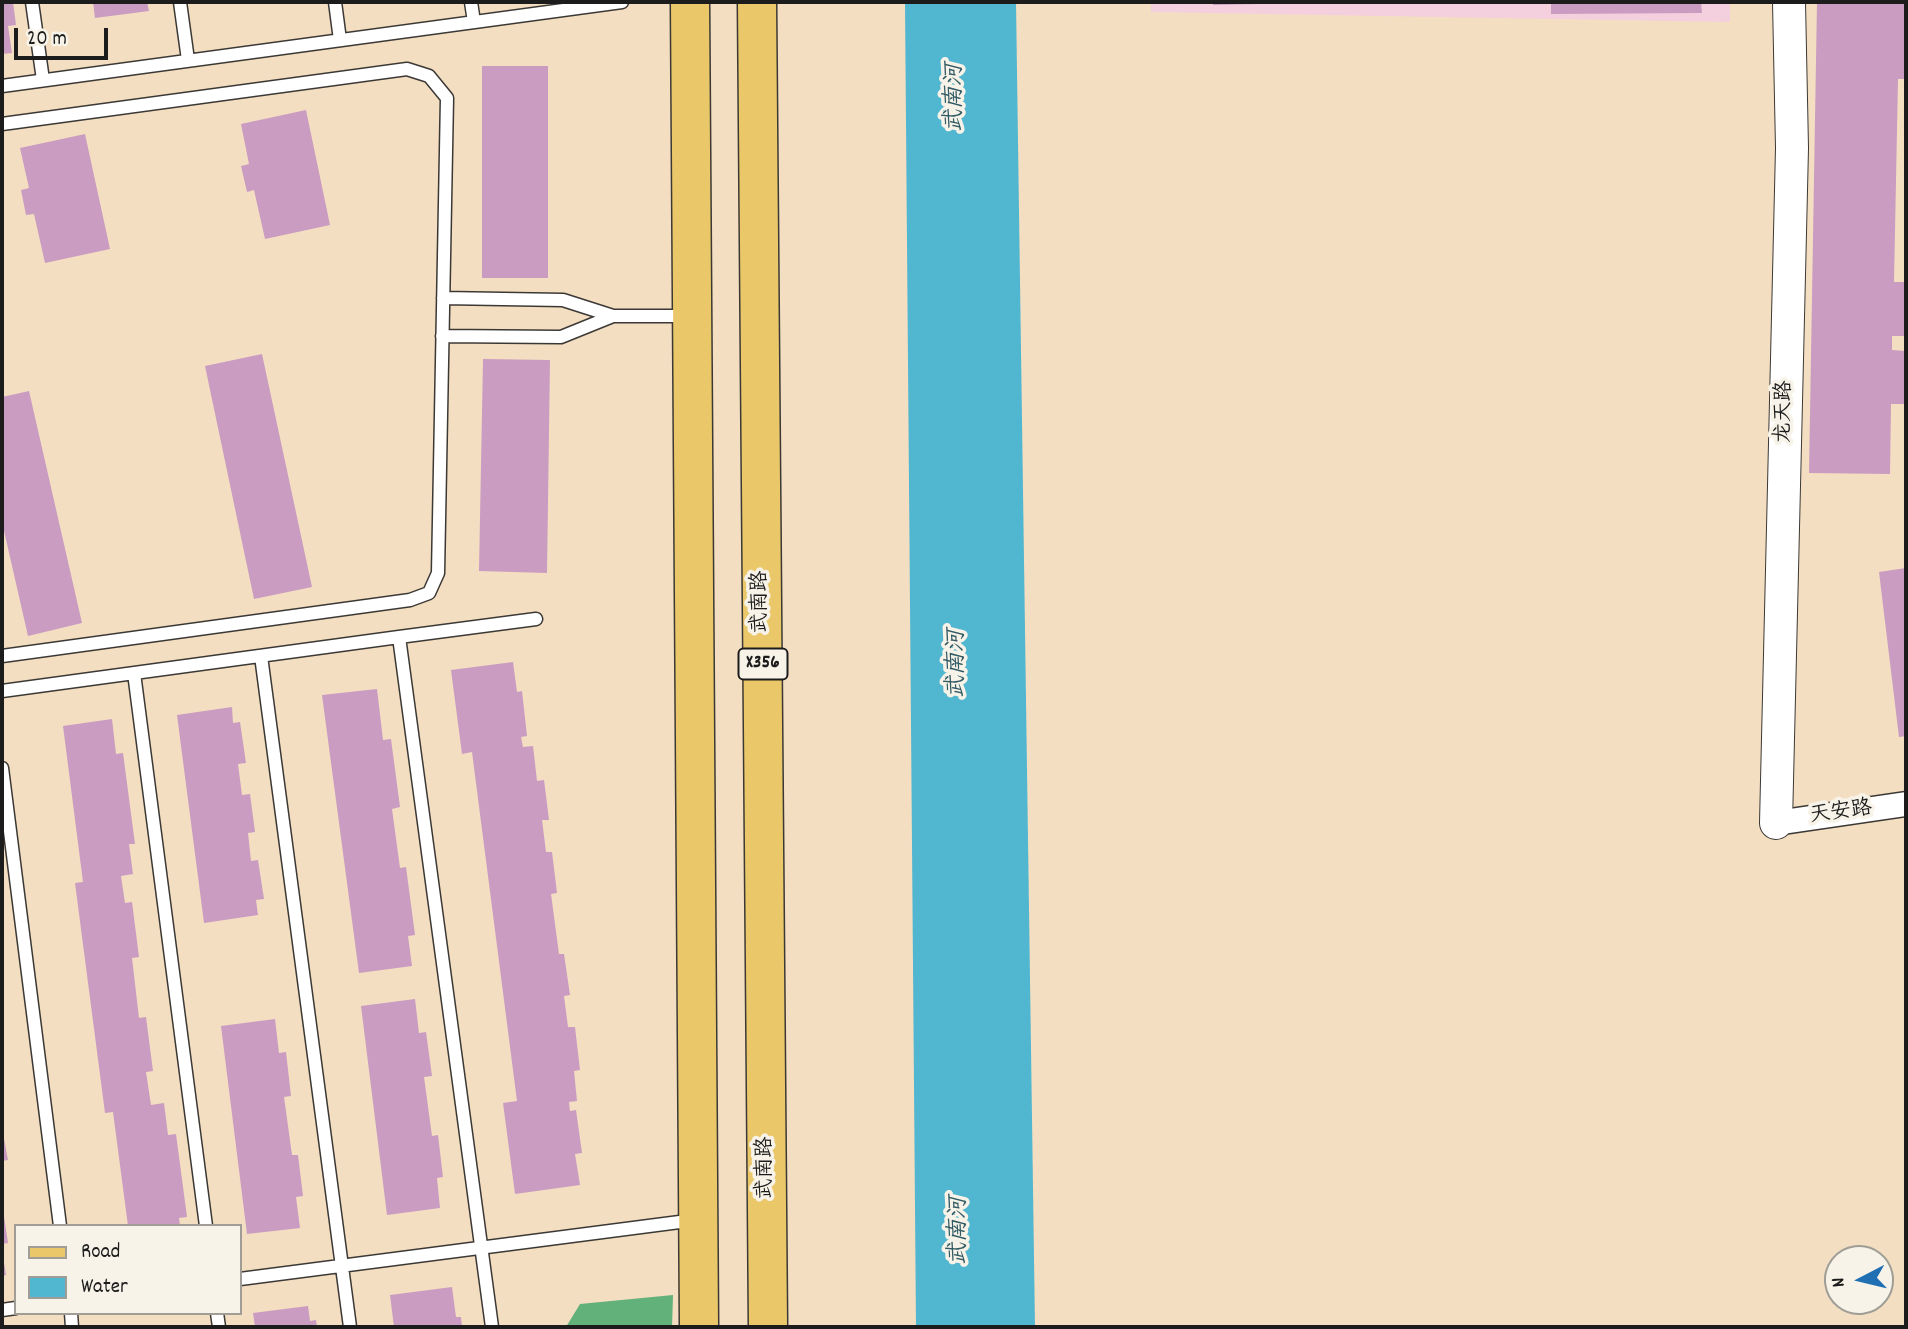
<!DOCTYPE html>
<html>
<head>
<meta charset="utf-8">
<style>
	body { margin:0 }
	#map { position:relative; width:1908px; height:1329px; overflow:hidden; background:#f3dec2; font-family:Dekko,sans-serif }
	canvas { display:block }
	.frame { position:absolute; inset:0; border:4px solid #1c1c1c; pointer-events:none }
	.legend { position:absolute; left:14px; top:1224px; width:228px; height:91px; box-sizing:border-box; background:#f7f3e8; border:2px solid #9f9d96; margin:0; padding:9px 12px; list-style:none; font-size:21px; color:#1c1c1c }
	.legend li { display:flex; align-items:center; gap:14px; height:35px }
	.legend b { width:35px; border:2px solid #9f9d96 }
	.north { position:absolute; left:1824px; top:1245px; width:70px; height:70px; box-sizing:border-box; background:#f7f3e8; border:2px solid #9f9d96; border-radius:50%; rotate:263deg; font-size:19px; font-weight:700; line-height:28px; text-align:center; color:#1c1c1c }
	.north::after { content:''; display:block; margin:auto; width:24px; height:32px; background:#1f6fb2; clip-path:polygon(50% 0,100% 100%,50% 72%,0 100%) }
	.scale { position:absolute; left:14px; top:28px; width:94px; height:32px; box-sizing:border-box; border:4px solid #1c1c1c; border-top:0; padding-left:9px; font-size:21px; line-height:24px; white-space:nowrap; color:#1c1c1c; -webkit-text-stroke:5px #f7f3e8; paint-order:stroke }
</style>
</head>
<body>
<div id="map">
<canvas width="1908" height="1329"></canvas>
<div class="frame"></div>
<ul class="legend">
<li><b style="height:9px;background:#eac769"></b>Road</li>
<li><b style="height:19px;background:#51b6d0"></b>Water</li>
</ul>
<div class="north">N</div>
<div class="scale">20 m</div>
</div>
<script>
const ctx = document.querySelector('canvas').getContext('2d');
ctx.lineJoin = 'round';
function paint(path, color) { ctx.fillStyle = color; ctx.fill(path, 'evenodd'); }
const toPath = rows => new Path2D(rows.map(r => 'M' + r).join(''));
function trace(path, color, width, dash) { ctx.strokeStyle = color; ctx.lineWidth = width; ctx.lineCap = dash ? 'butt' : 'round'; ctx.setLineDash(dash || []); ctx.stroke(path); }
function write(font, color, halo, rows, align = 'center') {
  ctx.font = font + ' Dekko,"LXGW WenKai TC",sans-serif'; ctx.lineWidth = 7; ctx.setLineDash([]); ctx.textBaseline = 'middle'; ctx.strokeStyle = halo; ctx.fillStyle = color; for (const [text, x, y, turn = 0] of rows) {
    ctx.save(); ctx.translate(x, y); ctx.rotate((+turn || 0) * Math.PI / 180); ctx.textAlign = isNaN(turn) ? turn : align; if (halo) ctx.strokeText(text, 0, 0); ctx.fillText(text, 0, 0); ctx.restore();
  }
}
const built = toPath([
	[1151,2,1730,2,1730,22,1151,12]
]);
const forest = toPath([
	[673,1295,672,1327,566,1327,580,1304]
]);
const water = toPath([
	[905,2,1016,2,1035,1327,916,1327]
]);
const building = toPath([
	[2,2,13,2,16,25,8,26,12,53,2,54],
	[93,2,147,2,149,11,95,18],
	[1213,2,1259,2,1259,4,1213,5],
	[1551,2,1701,2,1702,13,1551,14],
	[1817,2,1906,2,1906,79,1898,79,1894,282,1906,282,1906,336,1892,336,1892,350,1906,351,1906,404,1891,404,1890,474,1809,473],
	[482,66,548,66,548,278,482,278],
	[306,110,330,225,265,239,254,190,247,192,241,166,249,164,241,124],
	[85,134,110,249,45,263,34,214,26,215,21,190,29,188,20,148],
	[262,354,312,587,254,599,205,366],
	[483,359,550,360,547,573,479,571],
	[29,391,82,623,28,636,2,522,2,397],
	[1906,568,1906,736,1899,737,1879,572],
	[513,662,517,692,522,691,527,736,521,737,523,747,533,746,537,781,544,780,549,820,542,820,546,852,552,852,557,893,551,894,559,954,564,954,570,995,564,996,568,1027,575,1027,580,1070,574,1071,577,1101,569,1102,570,1111,576,1110,582,1153,575,1154,580,1185,515,1194,503,1103,517,1101,472,752,462,754,451,670],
	[377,689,383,740,391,739,400,807,392,809,400,868,406,867,415,935,408,936,412,966,359,973,322,695],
	[232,707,233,723,240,722,246,763,238,764,242,795,250,794,255,832,248,833,251,861,258,860,264,899,256,900,258,915,204,923,177,715],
	[112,719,116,754,123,753,135,844,129,844,133,874,121,876,125,903,132,902,139,957,132,958,139,1018,146,1017,153,1071,146,1072,151,1105,164,1103,168,1135,176,1134,187,1217,179,1218,180,1226,128,1226,113,1112,105,1113,75,883,83,882,63,726],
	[415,999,419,1033,426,1032,432,1076,424,1077,432,1136,438,1135,443,1177,437,1178,440,1208,387,1215,361,1006],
	[275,1019,279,1053,286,1052,291,1096,284,1097,292,1155,298,1155,303,1196,296,1197,300,1228,247,1234,221,1026],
	[2,1128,8,1160,2,1161],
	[2,1203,8,1243,2,1244],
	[2,1250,6,1275,2,1276],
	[452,1287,456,1317,461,1317,462,1327,394,1327,390,1295],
	[308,1306,310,1321,316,1320,317,1327,255,1327,253,1313]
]);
const service = toPath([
	[32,2,43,80],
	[180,2,188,60],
	[335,2,340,40],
	[471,2,474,22],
	[2,86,622,2],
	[2,124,407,69,429,76,447,98,438,573,429,593,410,600,2,656],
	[443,298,563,300,613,316,689,316],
	[442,336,561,337,613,316],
	[399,637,536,619],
	[261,656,350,1327],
	[134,673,206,1226],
	[2,691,399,637,492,1327],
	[2,768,60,1226],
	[240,1279,695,1220],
	[2,1310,16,1308],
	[71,1313,72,1327],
	[217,1313,219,1327]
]);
const minor = toPath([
	[1776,823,1906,804]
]);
const tertiary = toPath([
	[1776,823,1792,148,1789,2]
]);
const primary = toPath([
	[690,2,699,1327],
	[757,2,768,1327]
]);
const shields = [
	[763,664,49]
];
const shieldNames = [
	["X356",763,664]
];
const streetNames = [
	["龙天路",1786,412,-89],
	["武南路",762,602,-90],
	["天安路",1841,814,-8],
	["武南路",767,1168,-90]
];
const waterNames = [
	["武南河",957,98,-90],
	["武南河",959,664,-90],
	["武南河",961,1231,-90]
];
paint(built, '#f4cfde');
paint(forest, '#62b07a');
paint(water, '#51b6d0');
paint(building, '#ca9cc1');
trace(service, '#3c3935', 15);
trace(minor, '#3c3935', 27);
trace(tertiary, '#3c3935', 34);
trace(primary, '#3c3935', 41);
trace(service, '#fff', 12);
trace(minor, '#fff', 24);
trace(tertiary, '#fff', 32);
trace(primary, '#eac769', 38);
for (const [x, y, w] of shields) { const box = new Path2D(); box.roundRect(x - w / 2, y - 15.5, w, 31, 5); ctx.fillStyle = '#f7f3e8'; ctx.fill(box); trace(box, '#1c1c1c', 2); }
write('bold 19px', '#1c1c1c', null, shieldNames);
write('21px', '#1c1c1c', '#f7f3e8', streetNames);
write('italic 23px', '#315a64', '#f7f3e8', waterNames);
</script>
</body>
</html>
